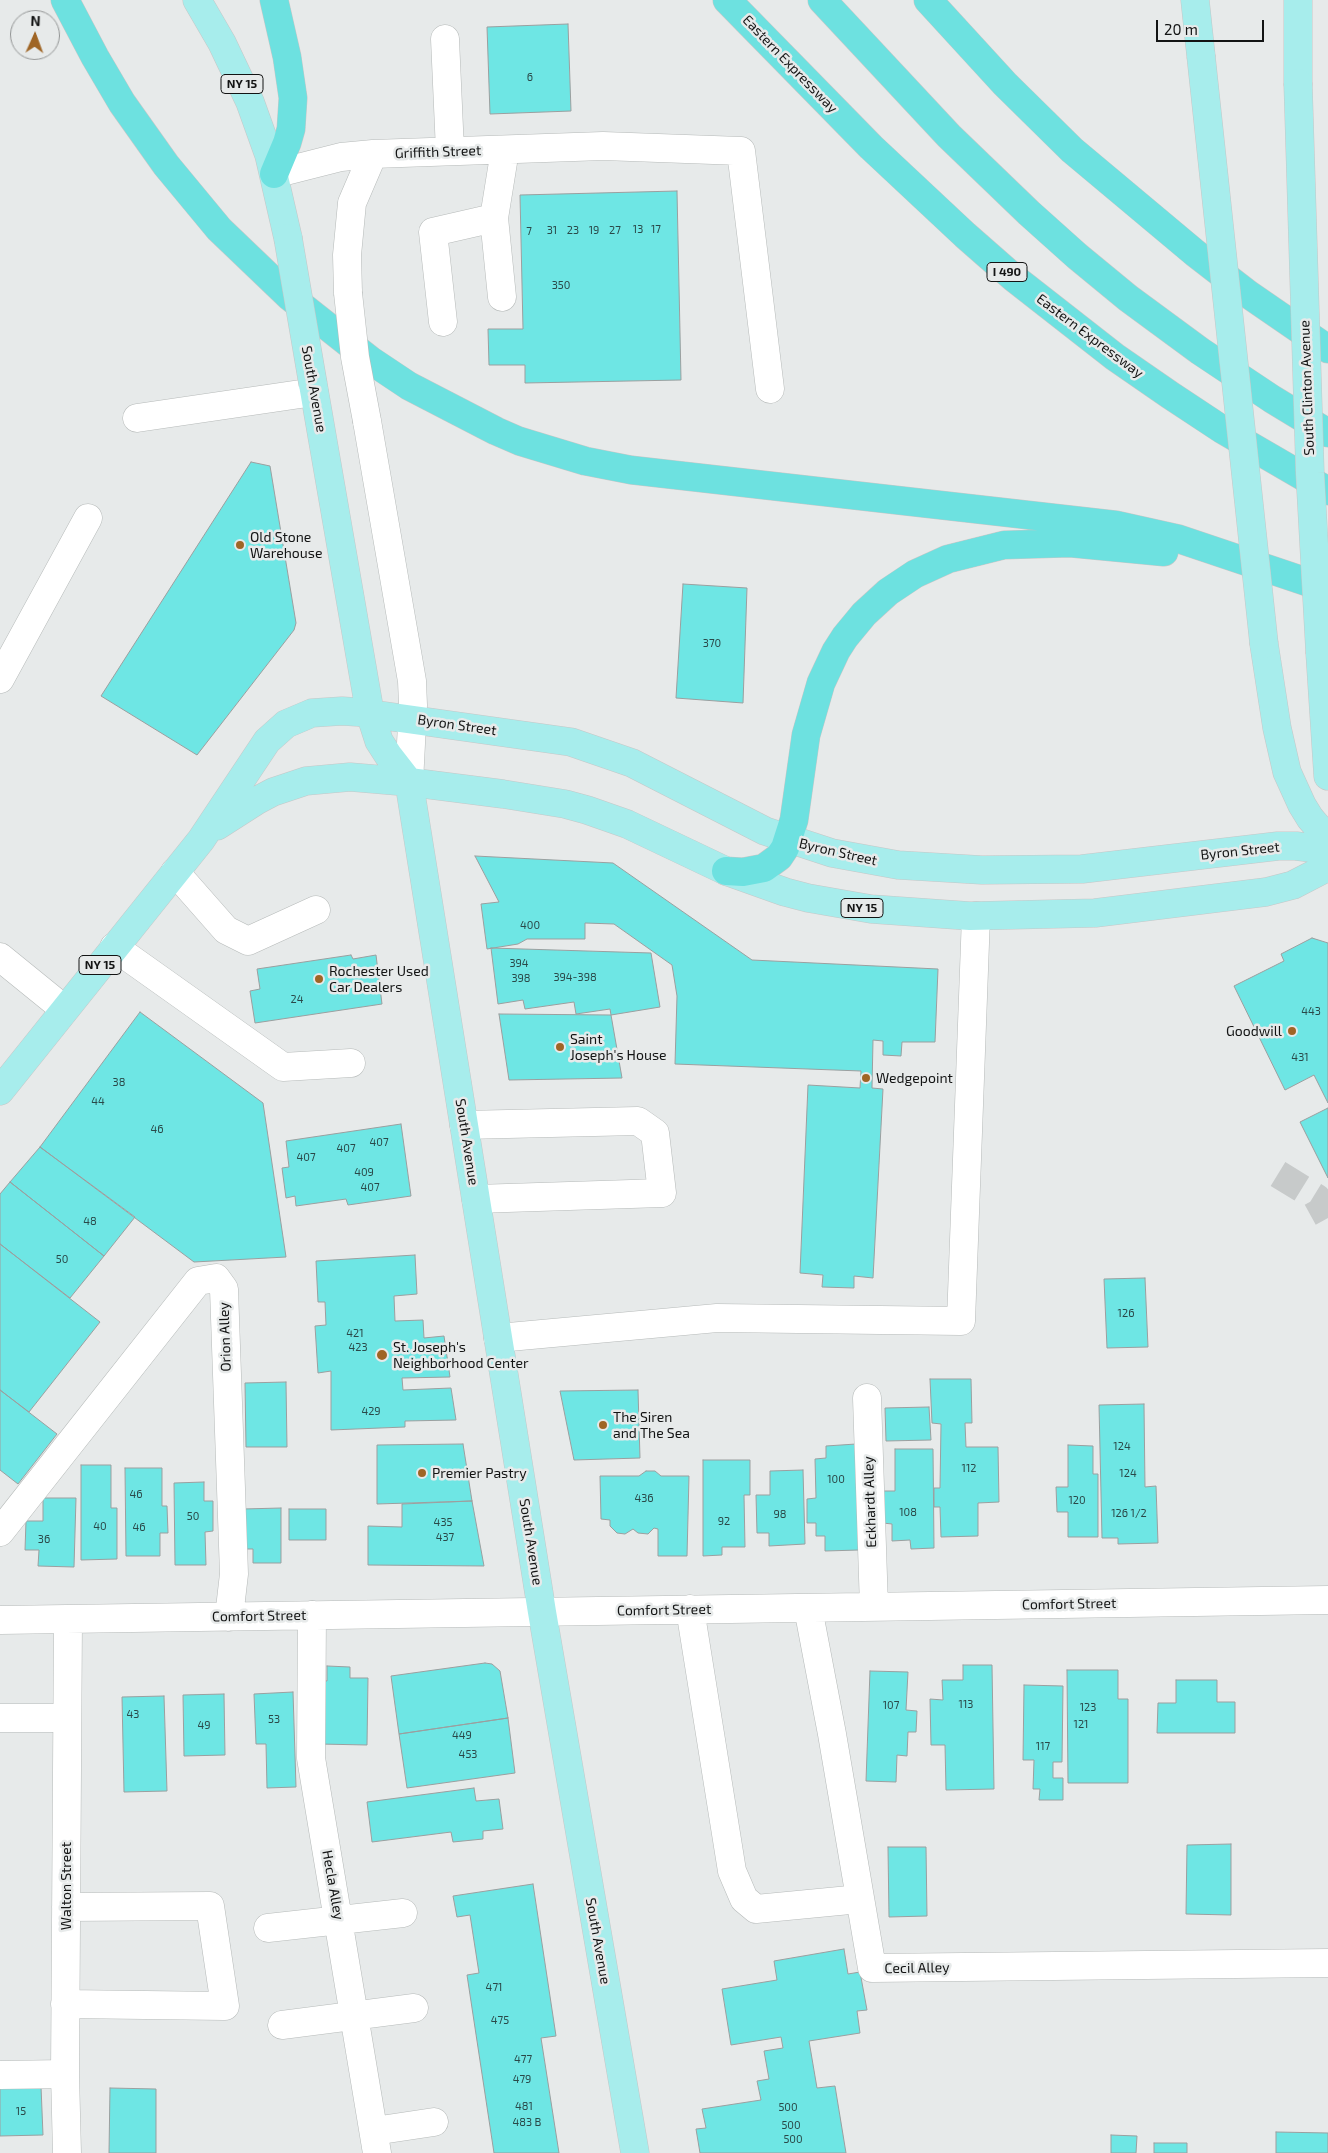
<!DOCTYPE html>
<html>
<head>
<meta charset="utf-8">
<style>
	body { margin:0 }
	#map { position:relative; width:1328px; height:2153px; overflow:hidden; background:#e7eaea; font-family:"Exo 2",sans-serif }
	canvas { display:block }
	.north { position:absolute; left:10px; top:10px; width:50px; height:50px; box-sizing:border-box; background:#e7eaea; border:1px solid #929494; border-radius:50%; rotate:2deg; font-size:14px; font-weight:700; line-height:20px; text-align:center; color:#131414 }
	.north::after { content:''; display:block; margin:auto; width:18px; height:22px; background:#9f6525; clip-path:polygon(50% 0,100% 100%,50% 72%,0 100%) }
	.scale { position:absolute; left:1156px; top:20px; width:108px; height:22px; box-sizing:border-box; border:2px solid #131414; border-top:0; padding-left:6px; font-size:15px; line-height:18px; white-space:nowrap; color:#131414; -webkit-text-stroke:4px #e7eaea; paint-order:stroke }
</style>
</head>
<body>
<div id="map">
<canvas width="1328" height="2153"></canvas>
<div class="north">N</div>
<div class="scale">20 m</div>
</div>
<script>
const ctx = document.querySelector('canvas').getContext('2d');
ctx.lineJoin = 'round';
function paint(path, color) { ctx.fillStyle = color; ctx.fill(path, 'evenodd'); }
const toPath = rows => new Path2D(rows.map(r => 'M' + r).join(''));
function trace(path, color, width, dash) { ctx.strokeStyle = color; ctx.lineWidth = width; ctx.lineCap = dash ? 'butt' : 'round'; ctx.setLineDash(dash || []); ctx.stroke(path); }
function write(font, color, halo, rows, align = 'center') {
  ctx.font = font + ' "Exo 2",sans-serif'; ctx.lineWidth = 5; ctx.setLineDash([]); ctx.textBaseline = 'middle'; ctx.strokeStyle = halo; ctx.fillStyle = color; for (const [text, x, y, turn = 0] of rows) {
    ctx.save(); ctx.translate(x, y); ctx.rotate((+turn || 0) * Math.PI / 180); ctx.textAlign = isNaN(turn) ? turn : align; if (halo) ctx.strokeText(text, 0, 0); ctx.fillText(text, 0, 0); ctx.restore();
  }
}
const building = toPath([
	[568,24,571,111,490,114,487,27,568,24],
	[677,191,681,380,525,383,525,365,489,365,488,329,523,329,520,195,677,191],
	[251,462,270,466,296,623,294,630,197,755,101,696,251,462],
	[683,584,747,588,743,703,676,698,683,584],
	[475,856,613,863,752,960,938,969,935,1042,902,1042,901,1056,883,1055,883,1041,873,1040,872,1088,883,1089,873,1278,854,1276,854,1288,822,1287,823,1275,800,1273,808,1085,860,1088,861,1071,675,1064,677,996,672,965,614,924,585,923,585,939,527,939,518,944,487,949,481,904,499,902,475,856],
	[1312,938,1328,943,1328,1103,1314,1075,1285,1090,1234,986,1284,961,1281,954,1312,938],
	[491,948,651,953,660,1007,611,1015,610,1009,576,1014,574,1002,525,1009,523,1000,498,1004,491,948],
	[351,955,353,959,376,955,382,1004,255,1023,250,991,260,989,257,969,351,955],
	[140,1012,263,1103,286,1257,194,1262,40,1147,140,1012],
	[499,1014,611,1015,622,1078,509,1080,499,1014],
	[1328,1108,1328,1178,1300,1122,1328,1108],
	[401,1124,411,1196,348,1205,346,1199,296,1206,295,1196,286,1198,282,1168,289,1167,286,1141,401,1124],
	[40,1147,135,1217,104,1256,10,1182,40,1147],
	[10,1182,104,1256,70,1298,0,1244,0,1194,10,1182],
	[0,1244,100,1322,29,1412,0,1390,0,1244],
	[415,1255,417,1294,394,1296,395,1321,423,1320,424,1338,444,1336,450,1377,402,1378,403,1390,451,1388,456,1420,405,1421,405,1427,331,1430,331,1371,318,1373,315,1326,326,1325,325,1302,318,1302,316,1261,415,1255],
	[1145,1278,1148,1347,1107,1348,1104,1279,1145,1278],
	[930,1379,971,1379,972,1423,965,1423,966,1447,998,1447,999,1502,978,1503,978,1536,941,1537,940,1507,934,1507,934,1488,940,1488,941,1424,932,1423,930,1379],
	[286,1382,287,1447,246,1447,245,1383,286,1382],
	[0,1390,57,1434,18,1484,0,1470,0,1390],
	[638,1390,640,1458,574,1460,560,1391,638,1390],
	[1144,1404,1145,1487,1156,1486,1158,1543,1118,1544,1118,1538,1102,1538,1099,1405,1144,1404],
	[929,1407,931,1440,886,1441,885,1408,929,1407],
	[463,1444,472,1501,377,1504,377,1445,463,1444],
	[856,1444,859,1550,825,1551,825,1536,816,1536,816,1523,807,1523,807,1499,816,1498,815,1459,826,1458,826,1446,856,1444],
	[1068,1445,1093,1446,1093,1474,1098,1474,1098,1537,1068,1537,1068,1512,1057,1512,1056,1487,1068,1487,1068,1445],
	[895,1449,933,1449,934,1548,911,1549,910,1540,892,1541,892,1524,883,1523,883,1491,895,1491,895,1449],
	[703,1460,750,1460,750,1495,744,1495,745,1547,722,1547,722,1555,703,1556,703,1460],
	[81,1465,111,1465,111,1508,117,1508,117,1559,81,1560,81,1465],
	[125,1468,162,1468,162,1506,167,1506,168,1533,160,1533,160,1556,126,1556,125,1468],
	[803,1470,805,1544,769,1546,769,1533,757,1533,756,1495,770,1495,770,1471,803,1470],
	[646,1471,655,1471,661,1476,689,1476,687,1556,658,1556,658,1529,654,1528,648,1534,638,1533,633,1529,625,1534,617,1533,610,1526,610,1520,601,1519,600,1476,639,1476,646,1471],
	[204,1482,204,1501,213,1501,213,1531,205,1532,206,1565,175,1565,174,1483,204,1482],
	[43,1498,76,1498,74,1567,38,1566,39,1550,25,1550,26,1521,43,1521,43,1498],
	[472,1501,484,1566,368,1565,368,1526,402,1527,402,1504,472,1501],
	[281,1508,281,1563,253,1563,253,1549,243,1549,243,1509,281,1508],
	[289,1509,326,1509,326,1540,289,1540,289,1509],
	[485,1663,492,1664,500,1671,508,1718,399,1734,391,1676,485,1663],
	[963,1665,992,1665,994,1789,946,1790,945,1745,931,1745,930,1699,943,1700,942,1680,963,1680,963,1665],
	[327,1666,350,1667,350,1678,368,1678,367,1745,319,1744,320,1680,327,1681,327,1666],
	[1067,1670,1118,1670,1118,1699,1128,1699,1128,1783,1068,1783,1067,1670],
	[870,1671,908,1672,906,1710,917,1711,916,1732,908,1732,907,1756,897,1755,896,1782,866,1781,870,1671],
	[1176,1680,1217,1680,1217,1702,1235,1702,1235,1733,1157,1733,1158,1703,1176,1703,1176,1680],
	[1024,1685,1063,1686,1062,1762,1053,1762,1053,1778,1063,1778,1063,1800,1039,1800,1040,1789,1033,1789,1034,1760,1023,1760,1024,1685],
	[293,1692,296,1787,267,1788,266,1744,256,1744,254,1694,293,1692],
	[224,1694,225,1755,184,1756,183,1695,224,1694],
	[164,1696,167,1791,124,1792,122,1697,164,1696],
	[508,1718,515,1773,407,1788,399,1734,508,1718],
	[474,1788,476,1801,499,1799,503,1829,483,1831,483,1839,453,1842,451,1832,372,1842,367,1802,474,1788],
	[1231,1844,1231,1915,1186,1914,1187,1845,1231,1844],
	[888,1847,926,1847,927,1916,889,1917,888,1847],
	[533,1884,556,2036,541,2038,559,2153,494,2153,467,1975,479,1973,470,1915,457,1917,453,1896,533,1884],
	[844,1949,848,1974,860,1972,867,2010,857,2011,860,2033,809,2041,817,2088,835,2086,846,2153,700,2153,696,2129,706,2128,702,2109,761,2100,757,2081,769,2079,764,2051,783,2048,781,2037,731,2045,722,1989,777,1980,774,1961,844,1949],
	[41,2086,43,2135,0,2136,0,2087,41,2086],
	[110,2088,156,2089,156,2153,109,2153,110,2088],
	[1276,2132,1328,2133,1328,2153,1276,2153,1276,2132],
	[1111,2135,1137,2136,1136,2153,1111,2153,1111,2135],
	[1154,2143,1187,2143,1187,2153,1154,2153,1154,2143]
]);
const minorTunnel = toPath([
	[1278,1174,1317,1198,1328,1218]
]);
const minor = toPath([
	[445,39,450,151],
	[274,174,341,157,373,154,603,146,741,151,770,389],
	[494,218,502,297],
	[348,293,347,255,352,203,373,154],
	[443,322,433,232,494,218,505,150],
	[137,418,314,392],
	[367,421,412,681,413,705,409,782],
	[0,679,88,518],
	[175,872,226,930,248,941,316,910],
	[114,947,283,1067,351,1063],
	[0,957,64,1009],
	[464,1125,638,1121,655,1133,662,1193,476,1199],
	[498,1338,717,1318,961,1321,976,916],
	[867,1398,874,1607],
	[0,1532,198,1281,216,1278,224,1289,234,1574,229,1617],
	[808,1608,832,1734,872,1968,1328,1963],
	[690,1609,732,1871,744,1899,756,1909,860,1899],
	[312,1615,311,1758,377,2153],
	[0,1620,1328,1600],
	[0,1718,67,1718],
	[268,1928,403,1913],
	[65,2004,225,2006,210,1906,66,1907],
	[282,2025,414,2008],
	[0,2075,65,2074],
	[374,2131,434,2122],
	[67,2153,65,2074,68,1619]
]);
const major = toPath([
	[197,0,222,43,250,102,269,155,288,238],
	[1195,0,1201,56],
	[1298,83,1298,0],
	[313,384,370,713,379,741,388,755,409,782,542,1612,635,2153],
	[1264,644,1277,728,1287,772,1302,805,1310,818,1328,839],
	[1320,653,1328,776],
	[217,826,256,801,273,792,306,781,350,777,409,782,503,794,565,804,587,810,627,824,726,871,785,892,808,898,871,909,970,916,1095,913,1266,892,1293,885,1328,867],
	[0,1091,201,840,267,741,286,724,312,713,342,711,357,712,571,742,632,763,765,831,832,853,898,865,982,870,1082,869,1278,846,1296,846,1328,850]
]);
const highway = toPath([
	[65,0,95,57,122,103,166,165,219,229,289,296,370,360,409,386,496,431,519,441,585,461,631,470,1116,525,1179,539,1328,589],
	[274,0,287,57,293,98,291,129,287,143,274,174],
	[727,0,871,147,965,235,1014,278,1115,357,1170,395,1223,430,1328,491],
	[822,0,949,136,1029,213,1077,256,1128,298,1200,351,1272,399,1328,433],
	[928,0,1005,84,1072,150,1195,253,1248,294,1328,349],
	[726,871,743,872,764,868,779,857,785,848,794,820,806,735,821,683,836,651,845,637,864,614,888,592,915,574,948,559,1004,545,1070,543,1164,552]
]);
const minorBridge = toPath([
	[348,293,355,357,367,421]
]);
const majorBridge = toPath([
	[1201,56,1264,644],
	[1298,83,1310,473,1320,653],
	[288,238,313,384]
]);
const markers = [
	[240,545,5,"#9f6525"],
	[319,979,5,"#9f6525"],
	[1292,1031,5,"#9f6525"],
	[560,1047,5,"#9f6525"],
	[866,1078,5,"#9f6525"],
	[382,1355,6,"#9f6525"],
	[603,1425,5,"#9f6525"],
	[422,1473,5,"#9f6525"]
];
const numberNames = [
	["6",530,77],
	["13",638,229],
	["17",656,229],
	["31",552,230],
	["23",573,230],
	["19",594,230],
	["27",615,230],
	["7",529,231],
	["350",561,285],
	["370",712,643],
	["400",530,925],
	["394",519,963],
	["394-398",575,977],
	["398",521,978],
	["24",297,999],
	["443",1311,1011],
	["431",1300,1057],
	["38",119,1082],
	["44",98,1101],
	["46",157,1129],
	["407",379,1142],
	["407",346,1148],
	["407",306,1157],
	["409",364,1172],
	["407",370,1187],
	["48",90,1221],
	["50",62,1259],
	["126",1126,1313],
	["421",355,1333],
	["423",358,1347],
	["429",371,1411],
	["124",1122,1446],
	["112",969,1468],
	["124",1128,1473],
	["100",836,1479],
	["46",136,1494],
	["436",644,1498],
	["120",1077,1500],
	["108",908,1512],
	["126 1/2",1129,1513],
	["98",780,1514],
	["50",193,1516],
	["92",724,1521],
	["435",443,1522],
	["40",100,1526],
	["46",139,1527],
	["437",445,1537],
	["36",44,1539],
	["113",966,1704],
	["107",891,1705],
	["123",1088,1707],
	["43",133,1714],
	["53",274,1719],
	["121",1081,1724],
	["49",204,1725],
	["449",462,1735],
	["117",1043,1746],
	["453",468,1754],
	["471",494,1987],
	["475",500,2020],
	["477",523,2059],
	["479",522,2079],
	["481",524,2106],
	["500",788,2107],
	["15",21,2111],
	["483 B",527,2122],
	["500",791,2125],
	["500",793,2139]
];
const shields = [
	[242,84,42],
	[1007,272,40],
	[862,908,42],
	[100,965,42]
];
const shieldNames = [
	["NY 15",242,84],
	["I 490",1007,272],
	["NY 15",862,908],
	["NY 15",100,965]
];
const streetNames = [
	["Eastern Expressway",790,64,46],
	["Griffith Street",438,152,-2],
	["Eastern Expressway",1090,336,37],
	["South Clinton Avenue",1307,388,-92],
	["South Avenue",314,389,80],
	["Byron Street",457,725,8],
	["Byron Street",1240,851,-6],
	["Byron Street",838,852,13],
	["South Avenue",467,1142,81],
	["Orion Alley",225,1337,-92],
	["Eckhardt Alley",870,1502,-92],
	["South Avenue",531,1542,81],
	["Comfort Street",1069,1604,-1],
	["Comfort Street",664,1610,-1],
	["Comfort Street",259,1616,-1],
	["Hecla Alley",333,1885,80],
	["Walton Street",66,1886,-90],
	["South Avenue",598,1941,80],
	["Cecil Alley",917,1968,-1]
];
const poiNames = [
	["Old Stone",250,537],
	["Warehouse",250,553],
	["Rochester Used",329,971],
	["Car Dealers",329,987],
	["Goodwill",1282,1031,"right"],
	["Saint",570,1039],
	["Joseph's House",570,1055],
	["Wedgepoint",876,1078],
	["St. Joseph's",393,1347],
	["Neighborhood Center",393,1363],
	["The Siren",613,1417],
	["and The Sea",613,1433],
	["Premier Pastry",432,1473]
];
paint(building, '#6ee6e4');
trace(building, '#9b9f9f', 1);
trace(minorTunnel, '#c7caca', 28, [28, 14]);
trace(minor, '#b6bab9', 29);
trace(major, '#c6c7c7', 29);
trace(highway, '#c6c7c7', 29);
trace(minor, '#fff', 28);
trace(major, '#a7edec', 28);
trace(highway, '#6de1e0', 28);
trace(minorBridge, '#b6bab9', 29, []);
trace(majorBridge, '#c6c7c7', 29, []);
trace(minorBridge, '#fff', 28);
trace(majorBridge, '#a7edec', 28);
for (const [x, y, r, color] of markers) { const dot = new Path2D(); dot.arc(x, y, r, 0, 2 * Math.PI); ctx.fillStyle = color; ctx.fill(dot); trace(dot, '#e7eaea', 2); }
write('11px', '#2a4848', null, numberNames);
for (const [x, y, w] of shields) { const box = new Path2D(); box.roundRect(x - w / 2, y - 9.5, w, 19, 4); ctx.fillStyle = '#e7eaea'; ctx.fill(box); trace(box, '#131414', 1); }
write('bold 12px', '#131414', null, shieldNames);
write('14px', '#131414', '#e7eaea', streetNames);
write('14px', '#131414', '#e7eaea', poiNames, 'left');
</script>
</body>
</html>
